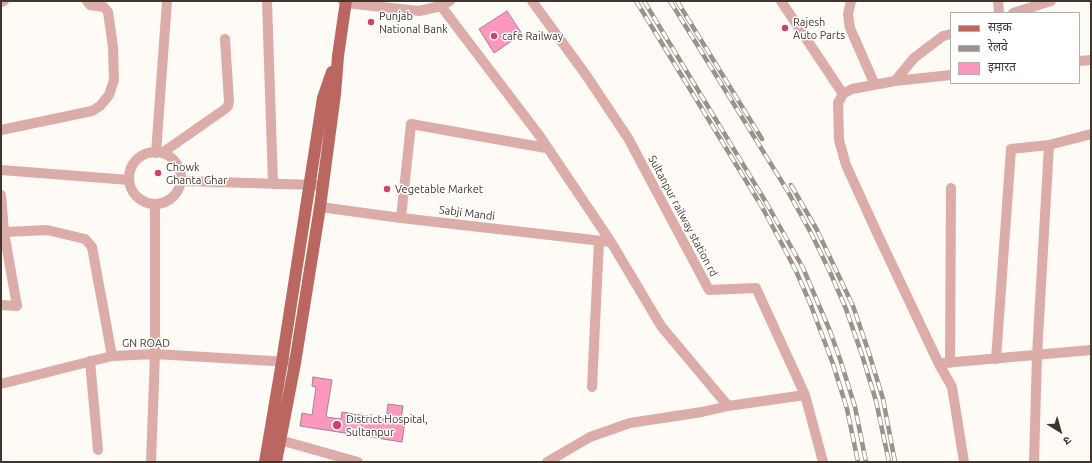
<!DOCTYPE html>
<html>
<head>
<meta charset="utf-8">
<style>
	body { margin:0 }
	#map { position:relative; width:1092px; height:463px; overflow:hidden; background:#fefaf5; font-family:Ubuntu,"Noto Sans Devanagari",sans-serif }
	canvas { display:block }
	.frame { position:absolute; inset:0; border:2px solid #3f372d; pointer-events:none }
	.legend { position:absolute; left:950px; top:12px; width:130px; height:72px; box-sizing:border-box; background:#fff; border:1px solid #b2afab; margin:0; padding:5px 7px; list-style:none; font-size:12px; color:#3f372d }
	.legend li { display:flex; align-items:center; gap:8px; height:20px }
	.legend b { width:20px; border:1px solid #b2afab }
	.north { position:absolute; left:1040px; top:411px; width:40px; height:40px; -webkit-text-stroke:3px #fff; paint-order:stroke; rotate:143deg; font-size:11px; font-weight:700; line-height:16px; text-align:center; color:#3f372d }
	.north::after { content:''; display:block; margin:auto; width:14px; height:18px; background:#3f372d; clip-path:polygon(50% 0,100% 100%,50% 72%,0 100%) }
</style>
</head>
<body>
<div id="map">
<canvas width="1092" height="463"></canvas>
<div class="frame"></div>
<ul class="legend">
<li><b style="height:5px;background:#ba6762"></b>सड़क</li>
<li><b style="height:5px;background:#99938c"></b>रेलवे</li>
<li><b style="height:11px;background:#fc98be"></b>इमारत</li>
</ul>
<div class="north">उ</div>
</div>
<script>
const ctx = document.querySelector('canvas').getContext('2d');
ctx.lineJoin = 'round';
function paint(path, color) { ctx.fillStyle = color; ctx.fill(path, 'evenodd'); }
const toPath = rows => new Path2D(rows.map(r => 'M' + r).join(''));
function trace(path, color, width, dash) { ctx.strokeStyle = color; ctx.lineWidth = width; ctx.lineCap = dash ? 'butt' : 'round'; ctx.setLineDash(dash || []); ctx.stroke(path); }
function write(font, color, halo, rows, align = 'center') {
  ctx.font = font + ' Ubuntu,sans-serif'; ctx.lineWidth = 3; ctx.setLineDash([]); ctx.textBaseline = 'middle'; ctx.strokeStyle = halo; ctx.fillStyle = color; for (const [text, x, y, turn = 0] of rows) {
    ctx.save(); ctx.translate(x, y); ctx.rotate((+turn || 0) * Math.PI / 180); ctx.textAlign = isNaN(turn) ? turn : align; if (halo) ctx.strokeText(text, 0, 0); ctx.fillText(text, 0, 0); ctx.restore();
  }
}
const building = toPath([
	[507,11,522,34,494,53,479,29,507,11],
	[313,377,332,380,326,417,341,419,342,412,386,419,388,404,403,406,401,420,405,421,402,442,300,426,302,413,312,415,316,387,312,386,313,377]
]);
const minor = toPath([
	[267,1,273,184],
	[343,1,346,3,419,11,441,6,450,1],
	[532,1,586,75,628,138,709,290,756,288,805,395,823,462],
	[781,1,843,94],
	[851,1,848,14,850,28,875,85],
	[998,1,999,13],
	[1,2,4,1],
	[441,6,539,135,611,242,661,326,728,406],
	[1013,13,1051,1],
	[1079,61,1091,60],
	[951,75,895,81,852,89,843,94,838,103,839,140,846,165,877,233,939,364,952,387,964,462],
	[895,81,914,58,943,36,951,34],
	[1,130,92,111,100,106,109,95,114,80,113,47,108,12,104,7,90,5,87,1],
	'129 178a26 26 0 1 1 52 0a26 26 0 1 1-52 0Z',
	[156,153,167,1],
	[162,153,225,109,228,106,229,101,225,39],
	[1,170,129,180],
	[181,181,317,185],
	[1,195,4,232],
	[320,207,401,218,611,242],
	[401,218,411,124,546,148],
	[1,305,17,306,4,232,47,230,85,239,92,247,112,356],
	[996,359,1011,149,1049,145,1091,134],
	[90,361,98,450],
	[944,363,1091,350],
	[950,363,951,188],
	[1,384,112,356,155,354,289,362],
	[592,387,599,241],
	[280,440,358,462],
	[151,462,155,354,155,204],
	[547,462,590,437,630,423,702,412,728,406,805,395],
	[1034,462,1037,355,1049,145]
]);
const major = toPath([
	[265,462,282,362,323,98,332,72],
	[276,462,295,363,320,207,335,94,338,56,346,1]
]);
const rail = toPath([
	[636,1,762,207,783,246,796,271,810,303,833,364,847,409,858,462],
	[644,1,767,204,803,268,830,331,841,362,855,407,866,462],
	[670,1,787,190,811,233,830,272,846,309,862,355,876,401,889,462],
	[677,1,762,139],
	[791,185,817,230,853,306,869,353,883,399,895,462]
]);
const markers = [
	[371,22,4,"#d1426b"],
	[785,28,4,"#d1426b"],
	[494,36,4,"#d1426b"],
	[158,173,4,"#d1426b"],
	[387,189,4,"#d1426b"],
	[337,425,5,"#d1426b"]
];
const poiNames = [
	["Punjab",379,16],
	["National Bank",379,29],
	["Rajesh",793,22],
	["Auto Parts",793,35],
	["cafe Railway",502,36],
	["Chowk",166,167],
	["Ghanta Ghar",166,180],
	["Vegetable Market",395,189],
	["District Hospital,",346,419],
	["Sultanpur",346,432]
];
const streetNames = [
	["Sabji Mandi",467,213,7],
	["Sultanpur railway station rd",683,216,62],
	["GN ROAD",146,343]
];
paint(building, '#fc98be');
trace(building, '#a4848f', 1);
trace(minor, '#dcaca8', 10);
trace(major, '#ba6762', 12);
trace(rail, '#99938c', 4.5);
trace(rail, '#fff', 3, [9]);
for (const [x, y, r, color] of markers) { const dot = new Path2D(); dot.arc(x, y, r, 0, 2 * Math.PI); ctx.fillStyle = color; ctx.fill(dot); trace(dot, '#fff', 1.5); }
write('11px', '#3f372d', '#fff', poiNames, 'left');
write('11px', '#3f372d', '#fff', streetNames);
</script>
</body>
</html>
